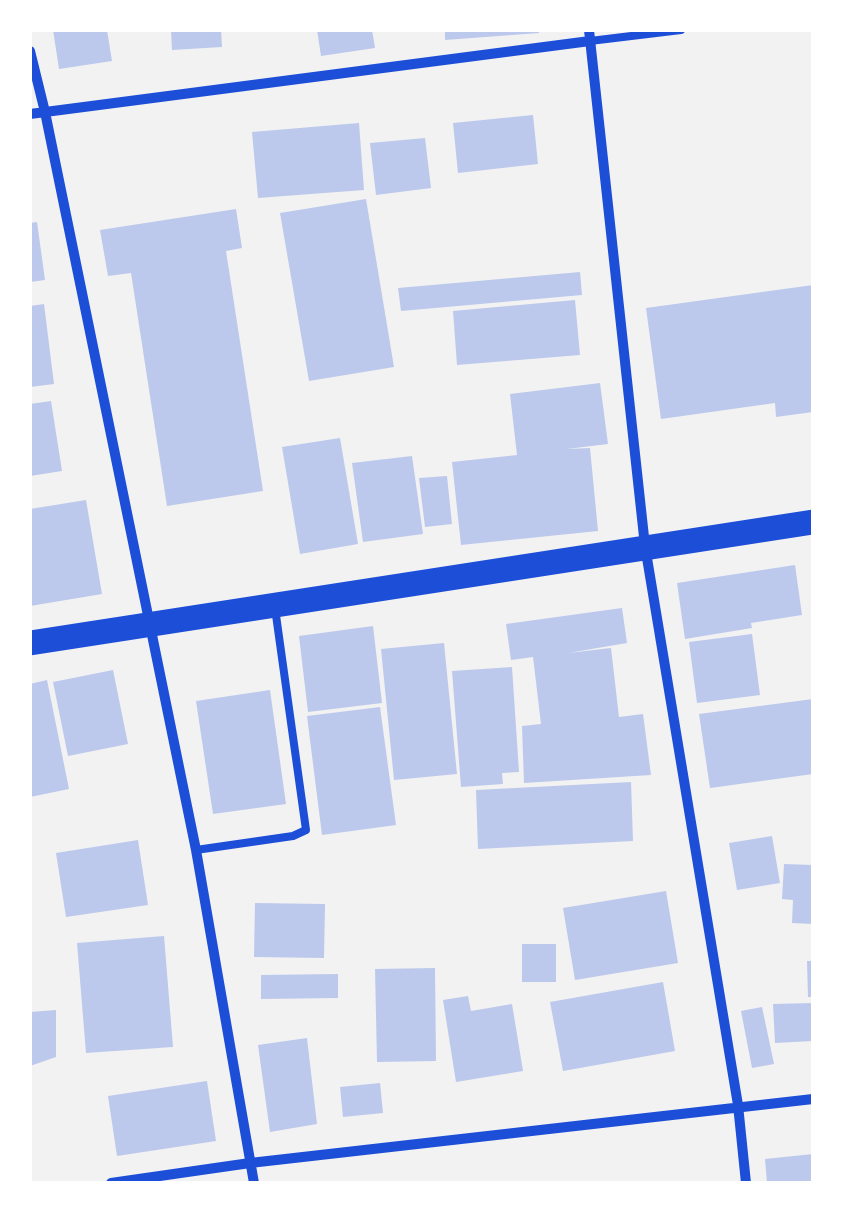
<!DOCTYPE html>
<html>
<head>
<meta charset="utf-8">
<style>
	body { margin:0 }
	#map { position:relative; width:843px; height:1213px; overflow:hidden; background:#f2f2f2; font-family:Signika,sans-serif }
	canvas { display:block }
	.frame { position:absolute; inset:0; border:32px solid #fff; pointer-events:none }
</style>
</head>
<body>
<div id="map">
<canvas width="843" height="1213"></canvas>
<div class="frame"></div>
</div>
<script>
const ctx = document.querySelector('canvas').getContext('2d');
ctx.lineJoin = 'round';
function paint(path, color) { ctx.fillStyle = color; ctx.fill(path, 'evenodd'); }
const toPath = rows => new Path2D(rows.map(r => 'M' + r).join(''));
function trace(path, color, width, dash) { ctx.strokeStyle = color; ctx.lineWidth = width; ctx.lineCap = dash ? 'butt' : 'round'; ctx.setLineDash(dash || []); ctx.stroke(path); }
const building = toPath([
	[53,30,107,30,112,61,59,69],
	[171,30,221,30,222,47,172,50],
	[317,30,372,30,375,48,321,56],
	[445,30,539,30,539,33,445,40],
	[533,115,538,164,458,173,453,123],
	[359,123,364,190,258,198,252,132],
	[425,138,431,188,376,195,370,143],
	[366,199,394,367,309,381,280,213],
	[236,209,242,248,226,251,263,491,167,506,131,273,108,276,100,230],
	[37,222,45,280,30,282,30,223],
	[580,272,582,295,401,311,398,288],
	[813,285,813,412,776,417,775,403,661,419,646,308],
	[575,300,580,355,457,365,453,311],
	[44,304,54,384,30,387,30,306],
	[600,383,608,444,567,449,590,448,598,531,461,545,452,462,517,455,510,394],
	[51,401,62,471,30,476,30,404],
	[340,438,358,544,300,554,282,447],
	[412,456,423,534,363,542,352,463],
	[447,476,452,524,425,527,419,478],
	[86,500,102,594,30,606,30,509],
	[795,565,802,615,751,623,752,628,685,639,677,583],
	[622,608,627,643,568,653,611,648,619,717,643,714,651,775,524,783,522,726,541,724,533,657,511,660,506,624],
	[373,626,382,703,308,712,299,636],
	[752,634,760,695,697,703,689,642],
	[444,643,457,774,394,780,381,649],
	[512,667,519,772,502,773,503,784,461,787,452,671],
	[113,670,128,744,68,756,53,682],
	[47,680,69,789,30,797,30,684],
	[270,690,286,804,213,814,196,701],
	[813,699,813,774,710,788,699,714],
	[380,707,396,825,322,835,307,716],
	[631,782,633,841,478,849,476,790],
	[772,836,780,883,737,890,729,843],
	[138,840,148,905,66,917,56,853],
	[784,864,813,865,813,924,792,923,793,900,782,899],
	[666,891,678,963,575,980,563,908],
	[255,903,325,904,324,958,254,957],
	[164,936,173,1047,86,1053,77,943],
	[522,944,556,944,556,982,522,982],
	[807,961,813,961,813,997,808,997],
	[435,968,436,1061,377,1062,375,969],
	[338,974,338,998,261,999,261,975],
	[663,982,675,1051,563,1071,550,1002],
	[468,996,471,1011,512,1004,523,1071,456,1082,443,1000],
	[813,1003,813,1041,775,1043,773,1004],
	[762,1007,774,1064,752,1068,741,1011],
	[56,1010,56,1057,30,1066,30,1012],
	[307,1038,317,1124,270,1132,258,1045],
	[207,1081,216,1141,117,1156,108,1096],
	[380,1083,383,1113,343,1117,340,1087],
	[813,1154,813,1183,767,1183,765,1159]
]);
const service = toPath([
	[590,41,681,30],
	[196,850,293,836,306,830,275,608]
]);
const minor = toPath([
	[589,30,645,546,738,1105,746,1183],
	[30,51,45,112,196,850,254,1183],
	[30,114,590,41],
	[111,1183,250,1163,813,1099]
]);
const primary = toPath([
	[30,643,813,522]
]);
paint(building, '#bdc9ec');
trace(service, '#1d4ed8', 8);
trace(minor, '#1d4ed8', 10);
trace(primary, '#1d4ed8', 25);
</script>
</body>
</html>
